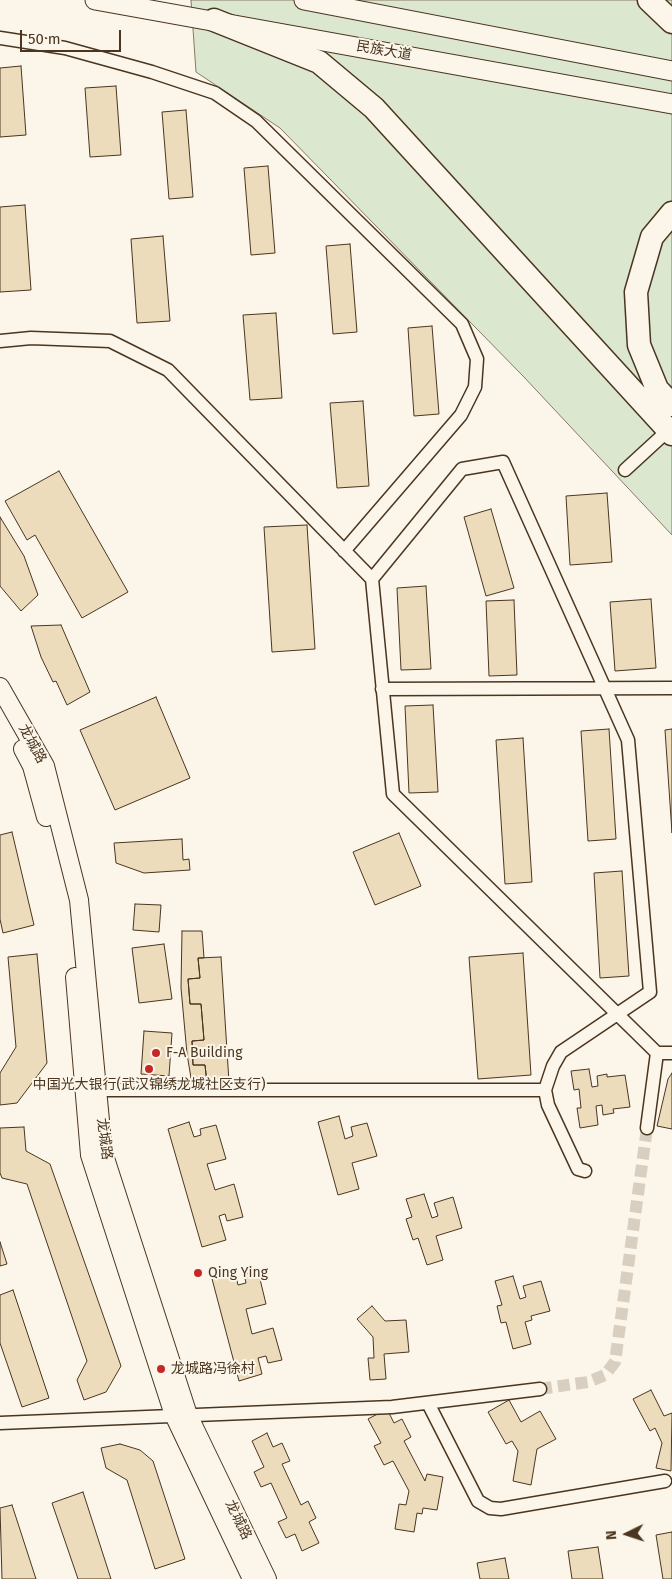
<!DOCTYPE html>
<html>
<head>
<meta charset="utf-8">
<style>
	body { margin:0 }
	#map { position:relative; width:672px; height:1579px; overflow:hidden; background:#fbf6e9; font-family:"Fira Sans",sans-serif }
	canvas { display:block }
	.north { position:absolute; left:602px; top:1509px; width:50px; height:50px; -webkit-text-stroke:4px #fbf6e9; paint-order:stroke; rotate:266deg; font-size:14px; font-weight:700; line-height:20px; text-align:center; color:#4a3520 }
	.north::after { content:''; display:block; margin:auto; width:18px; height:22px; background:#4a3520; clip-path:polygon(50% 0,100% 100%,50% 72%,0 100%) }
	.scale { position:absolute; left:20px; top:30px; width:101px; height:22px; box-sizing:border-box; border:2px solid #4a3520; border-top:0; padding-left:6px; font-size:15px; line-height:18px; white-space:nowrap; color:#4a3520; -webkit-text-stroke:4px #fbf6e9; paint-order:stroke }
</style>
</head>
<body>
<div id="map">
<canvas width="672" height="1579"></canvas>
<div class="north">N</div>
<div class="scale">50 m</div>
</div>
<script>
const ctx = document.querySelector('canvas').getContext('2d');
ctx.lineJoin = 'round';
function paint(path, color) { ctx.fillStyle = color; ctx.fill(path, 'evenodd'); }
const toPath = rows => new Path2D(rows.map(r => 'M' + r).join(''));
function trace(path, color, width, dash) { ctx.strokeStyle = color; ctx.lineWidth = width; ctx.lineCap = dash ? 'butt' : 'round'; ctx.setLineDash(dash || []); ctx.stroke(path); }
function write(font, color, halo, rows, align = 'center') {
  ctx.font = font + ' "Fira Sans","Noto Sans SC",sans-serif'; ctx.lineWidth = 4; ctx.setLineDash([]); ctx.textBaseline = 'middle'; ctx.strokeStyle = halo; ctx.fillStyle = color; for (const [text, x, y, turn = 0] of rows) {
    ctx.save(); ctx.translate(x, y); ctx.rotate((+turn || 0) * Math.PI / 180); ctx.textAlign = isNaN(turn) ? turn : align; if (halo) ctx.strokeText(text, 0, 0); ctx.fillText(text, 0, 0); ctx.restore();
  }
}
const green = toPath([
	[191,0,672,0,672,535,523,376,280,128,196,72,191,0]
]);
const building = toPath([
	[21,66,26,135,0,137,0,68,21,66],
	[116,86,121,155,90,157,85,88,116,86],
	[186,110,193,197,169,199,162,112,186,110],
	[268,166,275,253,251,255,244,168,268,166],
	[25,205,31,290,0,292,0,207,25,205],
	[163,236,170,321,137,323,131,239,163,236],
	[350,244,357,332,333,334,326,246,350,244],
	[276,313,282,398,250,400,243,315,276,313],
	[432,326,439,414,414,416,408,328,432,326],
	[363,401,369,486,337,488,330,403,363,401],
	[59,471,128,592,82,618,35,535,27,540,5,501,59,471],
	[607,493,612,562,570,565,566,496,607,493],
	[491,509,514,588,486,596,464,517,491,509],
	[0,517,24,556,38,595,21,611,0,586,0,517],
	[307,525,315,649,272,652,264,527,307,525],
	[426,586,431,669,401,670,397,588,426,586],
	[651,599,656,668,615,671,610,602,651,599],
	[514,600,517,675,489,676,486,601,514,600],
	[61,625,90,692,67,705,56,681,53,682,41,657,31,626,61,625],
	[156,697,190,778,115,810,80,730,156,697],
	[433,705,438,792,409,793,405,706,433,705],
	[609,729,616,839,588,841,581,731,609,729],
	[672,729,672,833,665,730,672,729],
	[523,738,532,882,505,884,496,740,523,738],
	[12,832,34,925,3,933,0,919,0,835,12,832],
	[399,833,421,886,375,905,353,852,399,833],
	[182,839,183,860,189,859,190,870,144,873,116,863,114,843,182,839],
	[622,871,629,976,600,978,594,873,622,871],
	[135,904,161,905,159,932,133,930,135,904],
	[182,931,202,931,204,958,198,958,200,978,188,979,190,1004,201,1004,204,1040,192,1041,193,1065,205,1065,207,1083,192,1084,187,1054,181,988,182,931],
	[164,944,172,999,139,1003,132,948,164,944],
	[523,953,531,1075,478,1079,469,957,523,953],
	[37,954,47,1063,17,1103,0,1105,0,1073,16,1047,8,957,37,954],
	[221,957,229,1082,207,1083,205,1065,193,1065,192,1041,204,1040,201,1004,190,1004,188,979,200,978,198,958,221,957],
	[144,1031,172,1033,169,1076,141,1074,144,1031],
	[589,1069,592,1087,598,1086,597,1076,607,1074,607,1077,625,1075,630,1107,613,1109,614,1113,603,1115,602,1105,596,1106,598,1125,580,1128,577,1108,581,1108,579,1089,574,1090,571,1071,589,1069],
	[672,1073,672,1129,657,1126,668,1079,672,1073],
	[339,1116,345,1139,353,1136,351,1127,367,1123,377,1156,352,1163,359,1189,338,1195,318,1122,339,1116],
	[189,1122,194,1137,201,1135,200,1129,216,1125,226,1159,207,1164,215,1190,234,1184,243,1217,227,1221,225,1214,219,1216,226,1240,202,1247,168,1129,189,1122],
	[24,1127,26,1151,50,1164,121,1366,106,1392,84,1400,77,1380,87,1361,27,1184,2,1178,0,1173,0,1128,24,1127],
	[424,1194,432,1218,438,1216,434,1203,453,1197,462,1228,436,1236,443,1260,427,1265,418,1238,413,1240,406,1219,412,1217,406,1199,424,1194],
	[0,1242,7,1264,0,1266,0,1242],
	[234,1268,238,1285,246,1283,244,1274,258,1271,266,1304,246,1309,252,1334,273,1328,282,1360,268,1363,266,1356,258,1358,262,1374,239,1381,211,1275,234,1268],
	[513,1276,520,1299,526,1297,523,1286,541,1281,550,1311,531,1316,532,1320,525,1322,531,1344,513,1349,506,1322,501,1323,497,1306,502,1305,495,1281,513,1276],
	[13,1290,49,1398,22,1407,0,1343,0,1295,13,1290],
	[372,1306,385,1321,406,1320,409,1352,384,1354,386,1379,370,1380,368,1358,374,1358,373,1337,357,1319,372,1306],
	[651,1390,664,1416,672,1413,671,1471,656,1468,662,1443,655,1428,650,1431,633,1399,651,1390],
	[509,1400,521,1422,540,1411,556,1439,537,1449,531,1485,513,1481,518,1451,512,1441,506,1444,488,1412,509,1400],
	[387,1409,394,1423,402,1419,411,1437,404,1441,425,1481,427,1474,443,1477,437,1510,423,1508,422,1514,417,1513,414,1532,395,1529,399,1504,406,1505,409,1491,393,1461,384,1465,374,1446,381,1443,368,1419,387,1409],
	[267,1433,273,1447,282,1443,290,1461,282,1464,301,1505,308,1501,316,1518,309,1522,319,1543,302,1551,295,1534,286,1538,278,1522,287,1518,271,1483,261,1487,254,1472,264,1467,252,1441,267,1433],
	[120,1444,140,1450,153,1461,185,1559,155,1569,127,1480,106,1468,101,1448,120,1444],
	[83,1492,111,1579,78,1579,52,1503,83,1492],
	[12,1505,36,1579,2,1579,0,1508,12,1505],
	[672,1532,672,1579,663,1579,656,1535,672,1532],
	[598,1547,603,1579,572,1579,568,1551,598,1547],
	[505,1558,509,1579,480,1579,477,1563,505,1558]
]);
const streetTunnel = toPath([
	[540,1389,588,1382,605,1375,615,1362,647,1128]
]);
const street = toPath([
	[0,38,65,48,152,72,215,93,256,121,462,324,477,359,475,387,461,415,344,551],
	[0,341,31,338,110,341,168,370,372,579,393,794,657,1053,647,1128],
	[625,470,662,436],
	[372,579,462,469,503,462,628,740,650,992,561,1052,553,1066,545,1090,548,1105,578,1169,585,1171],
	[382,689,672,688],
	[657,1053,672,1053],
	[98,1090,545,1090],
	[428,1403,478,1501,490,1508,501,1509,665,1481],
	[0,1423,392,1407,540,1389]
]);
const secondary = toPath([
	[0,687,45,766,79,900,103,1152,188,1415,267,1579],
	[23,749,32,766,46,817],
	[75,977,90,1155,174,1415,252,1579]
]);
const primary = toPath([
	[95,0,672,104],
	[304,0,672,71]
]);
const highway = toPath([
	[649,0,672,22],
	[214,20,319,62,374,108,672,434],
	[672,213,652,237,636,292,639,345,657,389,672,405]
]);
const markers = [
	[156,1053,5,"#c62828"],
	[149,1069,5,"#c62828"],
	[198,1273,5,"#c62828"],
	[161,1369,5,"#c62828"]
];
const streetNames = [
	["民族大道",384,51,10],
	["龙城路",32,744,61],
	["龙城路",104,1139,82],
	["龙城路",238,1520,64]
];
const poiNames = [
	["F-A Building",166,1053],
	["中国光大银行(武汉锦绣龙城社区支行)",149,1085,"center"],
	["Qing Ying",208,1273],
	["龙城路冯徐村",171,1369]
];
paint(green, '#dce7d0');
trace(green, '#887966', 1);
paint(building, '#ecdcbc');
trace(building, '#4a3520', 1);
trace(streetTunnel, '#d8cfc1', 12, [12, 6]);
trace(street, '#4a3520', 15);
trace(secondary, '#4a3520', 20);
trace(primary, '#4a3520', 21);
trace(highway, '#4a3520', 25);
trace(street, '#fbf6e9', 12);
trace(secondary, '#fbf6e9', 18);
trace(primary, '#fbf6e9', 19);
trace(highway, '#fbf6e9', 22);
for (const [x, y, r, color] of markers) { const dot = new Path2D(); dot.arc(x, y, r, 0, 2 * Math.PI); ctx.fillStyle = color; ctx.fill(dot); trace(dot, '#fbf6e9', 2); }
write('14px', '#4a3520', '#fbf6e9', streetNames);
write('14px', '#4a3520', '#fbf6e9', poiNames, 'left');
</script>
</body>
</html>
